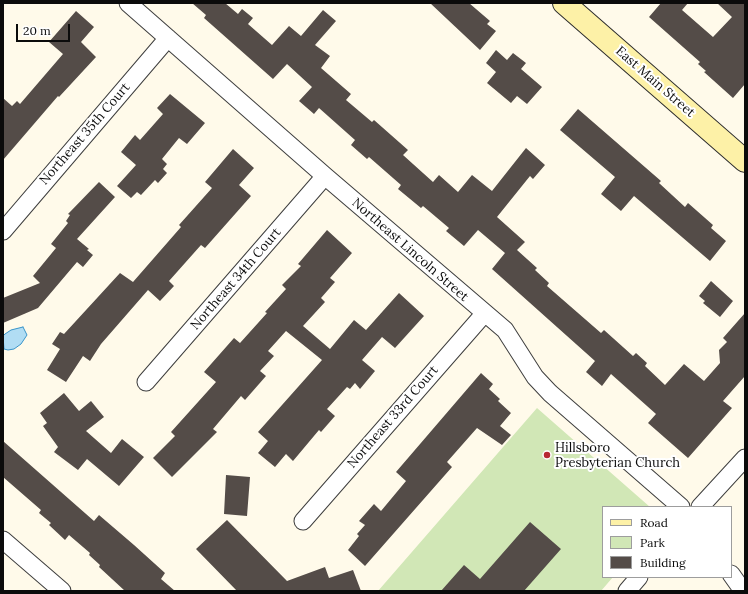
<!DOCTYPE html>
<html>
<head>
<meta charset="utf-8">
<style>
	body { margin:0 }
	#map { position:relative; width:748px; height:594px; overflow:hidden; background:#fffaea; font-family:Lora,serif }
	canvas { display:block }
	.frame { position:absolute; inset:0; border:4px solid #0b0b0b; pointer-events:none }
	.legend { position:absolute; left:602px; top:506px; width:130px; height:72px; box-sizing:border-box; background:#fff; border:1px solid #9d9d9d; margin:0; padding:5px 7px; list-style:none; font-size:12px; color:#0b0b0b }
	.legend li { display:flex; align-items:center; gap:8px; height:20px }
	.legend b { width:20px; border:1px solid #9d9d9d }
	.scale { position:absolute; left:16px; top:24px; width:54px; height:18px; box-sizing:border-box; border:2px solid #0b0b0b; border-top:0; padding-left:5px; font-size:12px; line-height:14px; white-space:nowrap; color:#0b0b0b; -webkit-text-stroke:3px #fff; paint-order:stroke }
</style>
</head>
<body>
<div id="map">
<canvas width="748" height="594"></canvas>
<div class="frame"></div>
<ul class="legend">
<li><b style="height:5px;background:#fdf1a7"></b>Road</li>
<li><b style="height:11px;background:#d1e7b6"></b>Park</li>
<li><b style="height:11px;background:#544c48"></b>Building</li>
</ul>
<div class="scale">20 m</div>
</div>
<script>
const ctx = document.querySelector('canvas').getContext('2d');
ctx.lineJoin = 'round';
function paint(path, color) { ctx.fillStyle = color; ctx.fill(path, 'evenodd'); }
const toPath = rows => new Path2D(rows.map(r => 'M' + r).join(''));
function trace(path, color, width, dash) { ctx.strokeStyle = color; ctx.lineWidth = width; ctx.lineCap = dash ? 'butt' : 'round'; ctx.setLineDash(dash || []); ctx.stroke(path); }
function write(font, color, halo, rows, align = 'center') {
  ctx.font = font + ' Lora,serif'; ctx.lineWidth = 4; ctx.setLineDash([]); ctx.textBaseline = 'middle'; ctx.strokeStyle = halo; ctx.fillStyle = color; for (const [text, x, y, turn = 0] of rows) {
    ctx.save(); ctx.translate(x, y); ctx.rotate((+turn || 0) * Math.PI / 180); ctx.textAlign = isNaN(turn) ? turn : align; if (halo) ctx.strokeText(text, 0, 0); ctx.fillText(text, 0, 0); ctx.restore();
  }
}
const green = toPath([
	[537,408,650,507,603,507,603,577,613,577,601,591,378,591]
]);
const water = toPath([
	[23,327,27,335,21,344,14,349,8,350,4,349,3,336,5,334,11,330,23,327]
]);
const building = toPath([
	[192,3,225,3,238,14,242,9,253,18,248,24,272,45,289,26,301,36,323,10,336,21,315,45,330,56,321,68,351,94,346,100,372,122,374,120,408,150,403,155,433,182,439,175,458,192,472,175,492,191,526,148,545,165,533,179,530,176,497,217,525,242,517,250,537,268,535,270,549,283,547,286,601,333,604,330,633,356,636,353,647,363,645,366,665,385,684,364,704,381,720,363,719,350,727,342,723,338,745,313,745,376,723,401,732,408,688,458,648,423,656,414,611,374,602,386,586,372,595,361,492,269,505,253,478,230,464,246,446,231,449,228,423,206,421,208,398,189,401,185,369,157,367,159,351,145,355,140,319,108,314,114,299,101,312,87,287,64,273,79,204,18,206,15],
	[430,3,469,3,490,21,487,24,496,31,480,50],
	[661,3,688,3,682,10,713,37,732,17,717,3,745,3,745,84,733,98,704,72,706,71,698,64,700,62,649,17],
	[76,11,94,27,81,42,96,57,59,97,58,96,3,160,3,98,12,106,17,101,20,104,63,54,49,42],
	[496,50,507,60,513,53,526,63,521,69,542,87,527,104,517,96,511,103,487,83,496,72,486,63],
	[170,94,205,123,187,144,179,138,162,159,167,164,163,169,167,173,158,183,155,180,141,195,137,192,131,198,117,186,136,165,121,152,135,135,140,140,163,114,157,108],
	[578,109,661,181,659,183,685,207,688,203,713,225,711,228,726,241,710,261,634,196,621,211,601,194,615,177,560,130],
	[233,149,254,168,239,185,251,196,205,248,201,245,169,281,174,286,160,301,148,290,101,344,90,361,83,356,66,382,47,370,60,349,52,344,60,332,64,334,120,273,133,282,181,227,179,225,212,188,205,182],
	[99,182,115,197,77,239,89,249,87,250,93,255,83,267,77,262,38,308,3,323,3,298,40,283,33,276,56,248,51,244,68,223,66,221,70,215,68,214],
	[327,230,352,253,330,278,335,282,321,298,325,302,303,326,330,349,354,320,366,330,399,293,424,316,395,348,382,337,362,360,375,371,360,389,355,383,350,389,347,387,327,409,335,416,321,432,319,430,293,461,286,454,275,467,258,453,268,441,258,432,322,360,286,331,268,351,274,356,260,371,266,376,245,400,241,396,213,429,217,432,172,477,153,458,175,436,171,432,216,382,204,372,234,338,240,343,267,313,265,312,286,289,282,285,301,266,298,264],
	[711,281,733,301,720,317,703,303,705,301,699,296],
	[481,373,493,384,489,389,500,399,498,401,511,413,500,426,511,435,502,445,477,428,447,462,452,467,365,566,348,550,359,536,357,534,365,525,359,521,374,504,381,511,406,481,396,472],
	[64,393,79,411,91,401,104,417,86,431,111,453,122,439,144,457,119,486,87,459,78,470,54,452,58,447,43,426,47,423,40,413],
	[3,441,94,521,99,515,134,545,165,573,161,579,175,591,125,591,99,567,100,565,89,555,90,553,69,535,65,540,49,525,51,523,39,513,41,510,3,477],
	[226,475,250,477,247,516,224,514],
	[227,520,287,581,325,567,329,578,353,570,361,591,237,591,196,549],
	[530,522,561,549,524,591,441,591,464,565,480,579]
]);
const street = toPath([
	[128,3,325,176,505,330,535,377,550,393,681,507],
	[3,231,168,38],
	[146,382,325,176],
	[700,507,745,458],
	[303,521,484,314],
	[3,540,62,591],
	[731,574,743,591],
	[627,591,639,577]
]);
const secondary = toPath([
	[564,3,745,161]
]);
const markers = [
	[547,455,4,"#b72833"]
];
const streetNames = [
	["East Main Street",655,82,41],
	["Northeast 35th Court",85,134,-49],
	["Northeast Lincoln Street",410,250,41],
	["Northeast 34th Court",236,279,-49],
	["Northeast 33rd Court",393,417,-49]
];
const poiNames = [
	["Hillsboro",555,448],
	["Presbyterian Church",555,463]
];
paint(green, '#d1e7b6');
paint(water, '#b1ddf4');
trace(water, '#3994c9', 1);
paint(building, '#544c48');
trace(street, '#3e3e3e', 19);
trace(secondary, '#2d2d2d', 24);
trace(street, '#fff', 17);
trace(secondary, '#fdf1a7', 22);
for (const [x, y, r, color] of markers) { const dot = new Path2D(); dot.arc(x, y, r, 0, 2 * Math.PI); ctx.fillStyle = color; ctx.fill(dot); trace(dot, '#fff', 1.5); }
write('13px', '#0b0b0b', '#fff', streetNames);
write('13px', '#0b0b0b', '#fff', poiNames, 'left');
</script>
</body>
</html>
